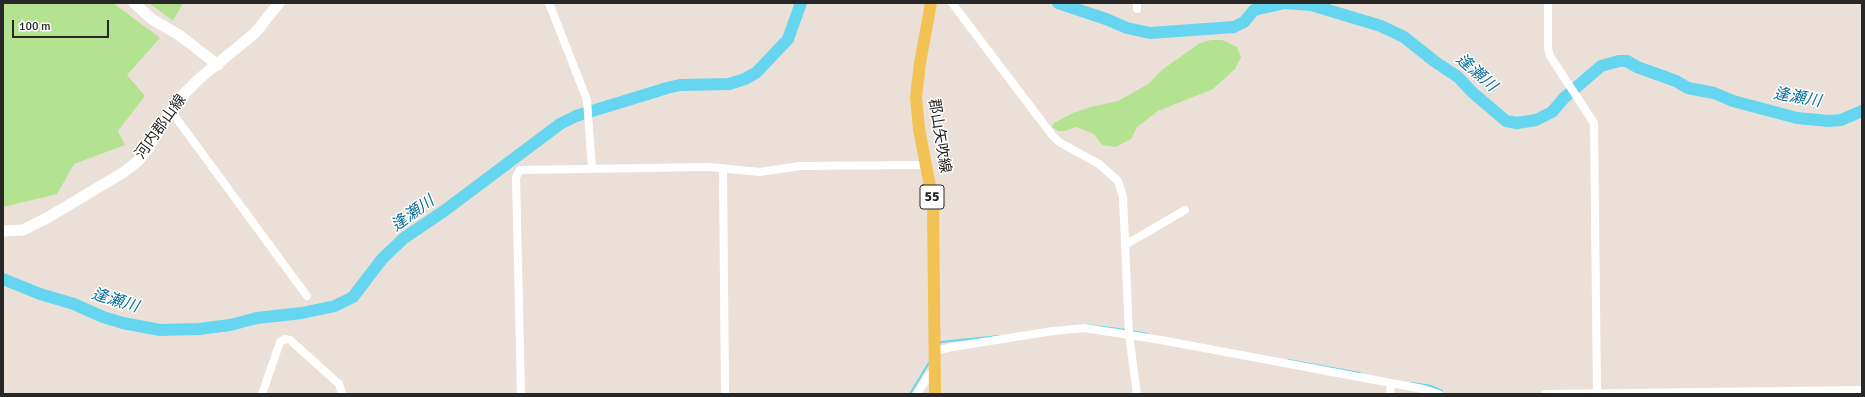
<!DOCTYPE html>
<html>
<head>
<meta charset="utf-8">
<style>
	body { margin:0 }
	#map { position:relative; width:1865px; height:397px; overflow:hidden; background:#eae0d7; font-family:Signika,sans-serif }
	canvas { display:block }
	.frame { position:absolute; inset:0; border:4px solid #272727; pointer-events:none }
	.scale { position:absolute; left:12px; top:20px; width:97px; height:18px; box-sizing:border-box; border:2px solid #272727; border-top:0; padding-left:5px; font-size:12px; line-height:14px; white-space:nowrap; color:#272727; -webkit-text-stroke:3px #fff; paint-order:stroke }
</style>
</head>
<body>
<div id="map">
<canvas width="1865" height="397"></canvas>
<div class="frame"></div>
<div class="scale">100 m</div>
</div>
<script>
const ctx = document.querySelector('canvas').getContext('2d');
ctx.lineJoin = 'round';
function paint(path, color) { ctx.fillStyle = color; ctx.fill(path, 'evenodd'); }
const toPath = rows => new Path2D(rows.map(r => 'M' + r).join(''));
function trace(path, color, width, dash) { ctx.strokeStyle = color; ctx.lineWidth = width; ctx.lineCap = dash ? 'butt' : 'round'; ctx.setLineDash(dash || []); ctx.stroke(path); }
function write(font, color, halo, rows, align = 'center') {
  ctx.font = font + ' Signika,"Noto Sans JP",sans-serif'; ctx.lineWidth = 3; ctx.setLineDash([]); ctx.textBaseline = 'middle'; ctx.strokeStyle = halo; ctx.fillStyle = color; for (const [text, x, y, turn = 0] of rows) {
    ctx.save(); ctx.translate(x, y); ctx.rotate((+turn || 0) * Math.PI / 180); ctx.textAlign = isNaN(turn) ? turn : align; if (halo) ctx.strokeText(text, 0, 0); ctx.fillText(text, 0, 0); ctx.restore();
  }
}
const green = toPath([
	[3,3,113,3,160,38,127,75,145,96,118,131,125,145,74,164,57,194,3,207],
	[149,3,183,3,173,21],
	[1211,40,1222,40,1237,47,1241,57,1235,69,1213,89,1158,111,1137,127,1131,139,1116,147,1102,145,1094,134,1076,127,1064,131,1058,131,1052,127,1054,123,1073,113,1091,107,1118,101,1148,84,1163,69,1200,43]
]);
const stream = toPath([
	[1087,325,1126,330],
	[1130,331,1148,334],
	[939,345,941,342,999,336],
	[1288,360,1360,373],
	[1412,383,1431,386,1442,391],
	[910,394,930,361]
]);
const river = toPath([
	[1058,3,1106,19,1127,28,1150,33,1234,27,1244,22,1254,10,1285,3,1311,5,1381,26,1404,37,1434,61,1458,77,1472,92,1506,121,1517,123,1536,120,1552,112,1564,98,1601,66,1619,61,1627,61,1637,67,1676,81,1688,88,1714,93,1733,101,1797,118,1829,121,1841,120,1862,111],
	[3,279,40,294,74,304,103,317,123,323,160,330,199,329,230,325,257,318,302,313,335,306,353,297,382,259,404,238,444,211,560,124,576,116,667,88,680,85,729,84,745,79,757,72,788,39,801,3]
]);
const street = toPath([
	[549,3,587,100,592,169],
	[952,3,1052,135,1059,142,1099,164,1118,181,1123,197,1129,335,1137,394],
	[1137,3,1137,9],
	[1548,3,1548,48,1550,56,1594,123,1597,394],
	[171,111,307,296],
	[723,168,725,394],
	[1125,245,1185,210],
	[935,351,952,347,1053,331,1085,328,1161,340,1423,389,1439,394],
	[262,394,280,342,285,339,290,340,339,384,342,394],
	[521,394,516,177,520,170,709,167,760,172,800,166,927,165],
	[917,394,929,375,935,369],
	[1390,394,1391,384],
	[1545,394,1862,390]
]);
const secondary = toPath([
	[134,3,153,20,179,35,218,65],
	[3,231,23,230,47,218,124,172,138,161,147,150,171,111,181,97,200,78,255,33,279,3]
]);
const primary = toPath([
	[931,3,920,63,916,97,919,129,933,202,935,394]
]);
const shields = [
	[932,197,24]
];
const shieldNames = [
	["55",932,197]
];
const streetNames = [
	["河内郡山線",161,127,-54],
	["郡山矢吹線",939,136,81]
];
const waterNames = [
	["逢瀬川",1476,73,41],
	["逢瀬川",1797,98,10],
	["逢瀬川",413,214,-36],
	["逢瀬川",115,301,17]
];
paint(green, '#b3e391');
trace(stream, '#66d5f0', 2);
trace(river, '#66d5f0', 12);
trace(street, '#fff', 8);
trace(secondary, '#fff', 11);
trace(primary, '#f3c254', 12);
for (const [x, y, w] of shields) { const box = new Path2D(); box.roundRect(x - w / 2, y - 12, w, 24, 3); ctx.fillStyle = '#fff'; ctx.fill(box); trace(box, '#272727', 1); }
write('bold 14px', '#272727', null, shieldNames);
write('15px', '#272727', '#fff', streetNames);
write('italic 16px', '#0a7197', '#fff', waterNames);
</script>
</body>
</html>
